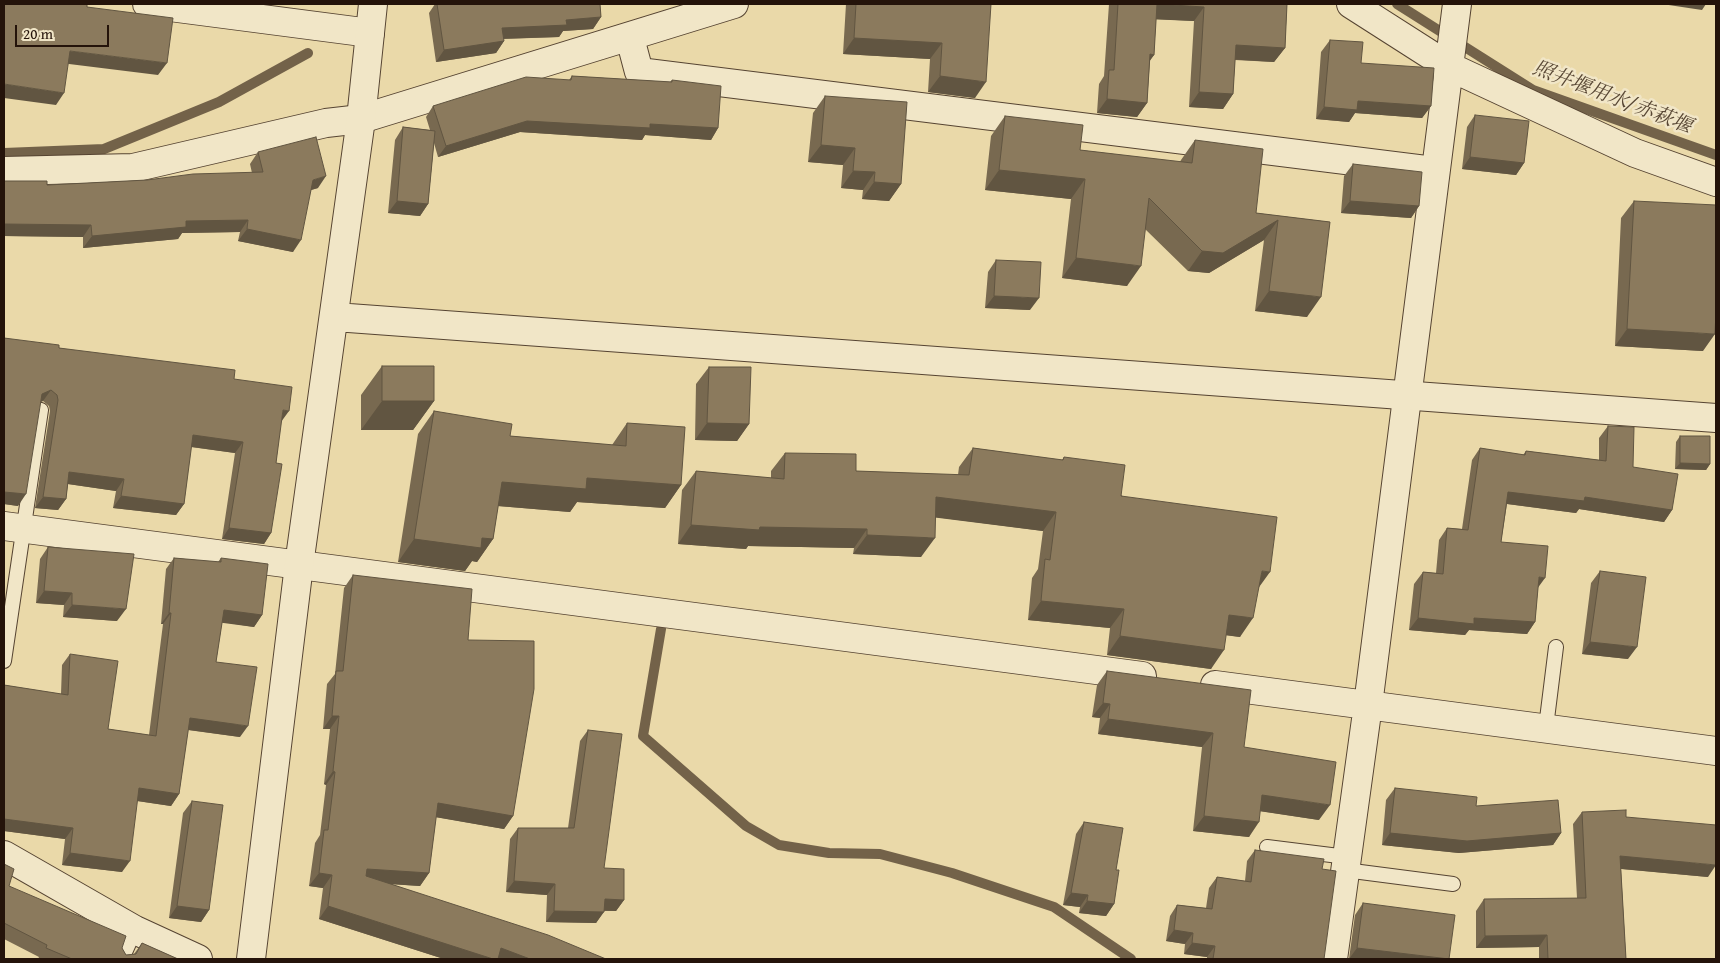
<!DOCTYPE html>
<html>
<head>
<meta charset="utf-8">
<style>
	body { margin:0 }
	#map { position:relative; width:1720px; height:963px; overflow:hidden; background:#ead9a9; font-family:"Gentium Book Plus",serif }
	canvas { display:block }
	.frame { position:absolute; inset:0; border:5px solid #24130a; pointer-events:none }
	.scale { position:absolute; left:15px; top:25px; width:94px; height:22px; box-sizing:border-box; border:2px solid #24130a; border-top:0; padding-left:6px; font-size:15px; line-height:18px; white-space:nowrap; color:#24130a; -webkit-text-stroke:4px #f1e6c7; paint-order:stroke }
</style>
</head>
<body>
<div id="map">
<canvas width="1720" height="963"></canvas>
<div class="frame"></div>
<div class="scale">20 m</div>
</div>
<script>
const ctx = document.querySelector('canvas').getContext('2d');
ctx.lineJoin = 'round';
const toPath = rows => new Path2D(rows.map(r => 'M' + r).join(''));
function trace(path, color, width, dash) { ctx.strokeStyle = color; ctx.lineWidth = width; ctx.lineCap = dash ? 'butt' : 'round'; ctx.setLineDash(dash || []); ctx.stroke(path); }
function paint(path, color) { ctx.fillStyle = color; ctx.fill(path, 'evenodd'); }
function write(font, color, halo, rows, align = 'center') {
  ctx.font = font + ' "Gentium Book Plus","Noto Serif JP",serif'; ctx.lineWidth = 5; ctx.setLineDash([]); ctx.textBaseline = 'middle'; ctx.strokeStyle = halo; ctx.fillStyle = color; for (const [text, x, y, turn = 0] of rows) {
    ctx.save(); ctx.translate(x, y); ctx.rotate((+turn || 0) * Math.PI / 180); ctx.textAlign = isNaN(turn) ? turn : align; if (halo) ctx.strokeText(text, 0, 0); ctx.fillText(text, 0, 0); ctx.restore();
  }
}
const stream = toPath([
	[1397,4,1533,90,1716,155],
	[4,153,104,149,219,102,308,53],
	[661,629,643,736,746,826,779,845,829,853,880,854,952,873,1054,907,1131,959]
]);
const service = toPath([
	[4,661,41,410],
	[1546,727,1556,647],
	[1267,847,1347,857],
	[1345,870,1453,884],
	[122,959,135,930]
]);
const minor = toPath([
	[147,4,370,33],
	[1351,4,1448,66,1635,153,1716,182],
	[630,38,639,72,1434,171],
	[4,171,133,168,326,123,361,119,734,4],
	[4,526,1142,676],
	[1215,685,1716,751],
	[4,855,135,930,198,959],
	[1333,959,1368,705,1457,4]
]);
const tertiary = toPath([
	[335,317,1716,418],
	[251,959,299,565,361,119,373,4]
]);
const wall = toPath([
	[435,4,600,4,601,17,593,29,563,31,559,37,503,39,504,41,496,53,436,62,429,13],
	[846,4,991,4,975,98,928,92,930,59,843,54],
	[1109,4,1287,4,1285,48,1274,62,1235,60,1233,94,1223,109,1189,107,1194,21,1156,19,1154,55,1150,60,1147,103,1137,117,1097,113,1099,84,1104,76],
	[1330,40,1361,63,1431,106,1422,118,1355,113,1349,122,1316,119,1321,52],
	[572,76,670,82,672,80,718,128,711,140,645,135,642,140,520,132,438,157,434,143,428,204,420,216,388,213,395,140,403,127,430,130,426,117,433,106,569,80],
	[825,96,901,184,889,201,862,199,863,190,841,188,843,165,808,162,813,113],
	[1475,115,1524,163,1516,175,1462,169,1467,127],
	[1005,116,1080,150,1180,162,1181,160,1195,140,1256,213,1330,222,1307,317,1255,311,1264,240,1209,273,1188,271,1145,229,1127,286,1062,278,1071,199,985,190,991,136],
	[258,152,318,188,311,190,293,252,238,241,240,232,182,233,178,239,83,248,83,237,4,236,4,181,47,185,147,180,252,173,250,164],
	[1353,164,1419,206,1411,218,1341,213,1344,176],
	[1634,201,1703,351,1615,346,1621,218],
	[996,260,1030,310,985,308,988,272],
	[4,338,234,379,281,422,276,463,271,533,264,544,222,539,235,453,191,447,184,504,176,515,113,508,116,491,68,484,66,499,58,510,35,508,50,411,49,406,43,401,40,402,18,506,4,504],
	[382,366,434,401,413,430,361,430,361,395],
	[709,367,749,424,737,441,695,440,696,384],
	[434,411,510,436,612,445,627,423,681,485,665,508,577,502,570,512,498,506,493,539,477,562,472,561,465,571,398,562,418,434],
	[1608,426,1633,467,1672,510,1664,522,1579,509,1576,513,1507,504,1501,542,1538,587,1535,622,1527,634,1469,630,1465,635,1409,630,1414,584,1423,572,1436,573,1439,540,1447,528,1462,529,1472,460,1480,448,1523,455,1526,451,1599,460,1599,438],
	[1680,436,1710,464,1706,470,1675,469,1676,442],
	[973,448,1062,460,1064,457,1259,587,1240,637,1226,635,1211,669,1107,655,1110,628,1028,620,1032,578,1038,569,1043,531,935,517,921,557,853,554,854,548,748,546,746,549,678,544,682,490,696,471,771,478,771,471,785,453,856,471,958,475,959,467],
	[48,547,117,621,63,617,64,605,36,603,40,559],
	[174,558,218,562,221,558,262,615,254,627,222,622,216,662,240,737,188,730,179,794,171,806,137,801,122,872,62,865,65,839,4,831,4,685,61,694,62,665,70,654,108,729,149,735,163,624,161,624,166,569],
	[1600,571,1628,659,1582,654,1591,583],
	[353,575,468,640,513,816,504,829,436,817,429,873,420,886,391,884,606,959,444,959,319,919,323,888,309,886,315,843,320,835,326,785,324,784,330,729,323,729,327,684,335,674,344,588],
	[1107,671,1244,747,1319,820,1260,811,1249,837,1193,831,1202,747,1098,734,1100,718,1092,717,1097,685],
	[588,730,604,868,624,900,616,911,604,911,596,923,546,922,547,895,506,892,510,839,518,828,568,828,580,741],
	[1395,788,1476,806,1561,833,1553,845,1459,853,1382,845,1386,800],
	[192,801,209,910,201,922,169,918,183,813],
	[1582,812,1626,817,1708,877,1621,869,1626,959,1539,959,1539,947,1476,948,1476,911,1484,899,1577,898,1573,824],
	[1084,822,1116,870,1114,904,1106,916,1079,913,1080,907,1063,905,1076,834],
	[1255,850,1322,869,1324,959,1207,959,1207,957,1184,954,1185,944,1166,941,1170,916,1177,905,1206,908,1209,888,1217,877,1245,881,1247,861],
	[4,864,9,886,122,948,126,955,134,954,142,943,178,959,38,959,39,957,4,939],
	[1363,903,1449,959,1349,959,1355,915]
]);
const shadedWall = toPath([
	[1157,4,1204,7,1194,21,1147,19],
	[1662,4,1706,4,1702,10],
	[601,17,593,29,563,31,559,37,494,39,502,28,566,20],
	[854,38,942,43,930,59,843,54],
	[504,41,496,53,436,62,444,50],
	[1236,45,1285,48,1274,62,1226,59],
	[70,51,167,63,158,75,61,63],
	[1150,54,1154,55,1144,69],
	[940,76,986,82,975,98,928,92],
	[4,84,64,93,56,105,4,98],
	[1199,92,1233,94,1223,109,1189,107],
	[1107,99,1147,103,1137,117,1097,113],
	[1358,101,1431,106,1422,118,1355,113,1349,122,1316,119,1324,107],
	[527,121,650,124,718,128,711,140,645,135,642,140,520,132,438,157,446,146],
	[821,145,855,148,843,165,808,162],
	[1470,157,1524,163,1516,175,1462,169],
	[999,170,1085,179,1071,199,985,190],
	[853,171,875,172,863,190,841,188],
	[326,176,318,188,304,192,313,180],
	[874,182,901,184,889,201,862,199],
	[397,201,428,204,420,216,388,213],
	[1350,201,1419,206,1411,218,1341,213],
	[248,220,240,232,182,233,178,239,83,248,92,236,186,221],
	[1278,220,1264,240,1209,273,1188,271,1202,251],
	[4,224,91,225,83,237,4,236],
	[247,229,301,240,293,252,238,241],
	[1076,258,1141,266,1127,286,1062,278],
	[1269,291,1321,297,1307,317,1255,311],
	[994,296,1039,298,1030,310,985,308],
	[1627,329,1715,334,1703,351,1615,346],
	[51,390,43,401,34,405,42,394],
	[382,401,434,401,413,430,361,430],
	[283,410,289,411,281,422],
	[707,423,749,424,737,441,695,440],
	[193,435,243,442,235,453,185,446],
	[1680,463,1710,464,1706,470,1675,469],
	[69,472,124,479,116,491,61,483],
	[587,478,681,485,665,508,577,502,570,512,486,505,502,482],
	[4,492,26,494,18,506,4,504],
	[1508,492,1585,497,1672,510,1664,522,1579,509,1576,513,1500,503],
	[121,496,184,504,176,515,113,508],
	[43,497,66,499,58,510,35,508],
	[936,497,1056,512,1043,531,923,516],
	[691,525,867,529,854,548,748,546,746,549,678,544],
	[229,528,271,533,264,544,222,539],
	[867,535,935,538,921,557,853,554],
	[482,538,493,539,477,562,472,561,465,571,398,562,414,539],
	[1262,571,1270,572,1257,590],
	[1539,577,1545,578,1537,589],
	[44,591,72,593,64,605,36,603],
	[1041,601,1124,609,1110,628,1028,620],
	[72,605,126,609,117,621,63,617],
	[224,610,262,615,254,627,216,622],
	[169,613,171,613,163,624,161,624],
	[1229,615,1253,618,1240,637,1216,634],
	[1418,618,1474,618,1535,622,1527,634,1469,630,1465,635,1409,630],
	[1120,636,1224,650,1211,669,1107,655],
	[1590,642,1637,647,1628,659,1582,654],
	[1103,703,1110,704,1100,718,1092,717],
	[332,716,339,716,330,729,323,729],
	[190,718,248,726,240,737,182,729],
	[1108,719,1213,733,1202,747,1098,734],
	[333,771,335,772,326,785,324,784],
	[139,788,179,794,171,806,131,800],
	[1262,795,1330,805,1319,820,1252,810],
	[438,803,513,816,504,829,429,816],
	[1204,816,1259,822,1249,837,1193,831],
	[4,819,73,828,65,839,4,831],
	[1390,833,1561,833,1553,845,1459,853,1382,845],
	[70,853,130,861,122,872,62,865],
	[1620,856,1716,865,1708,877,1612,868],
	[367,869,429,873,420,886,358,882],
	[319,873,332,875,323,888,309,886],
	[514,881,555,884,547,895,506,892],
	[1071,893,1088,895,1080,907,1063,905],
	[605,899,624,900,616,911,597,910],
	[1087,901,1114,904,1106,916,1079,913],
	[177,906,209,910,201,922,169,918],
	[328,906,493,959,444,959,319,919],
	[554,911,604,912,596,923,546,922],
	[1174,930,1193,933,1185,944,1166,941],
	[1547,935,1539,947,1476,948,1485,936],
	[1192,943,1215,946,1207,957,1184,954],
	[501,948,530,959,494,959],
	[1357,948,1447,959,1349,959]
]);
const building = toPath([
	[4,4,87,4,87,7,173,18,167,63,70,51,64,93,4,84,4,4],
	[437,4,600,4,601,17,566,20,567,25,502,28,504,41,444,50,437,4],
	[856,4,991,4,986,82,940,76,942,43,854,38,856,4],
	[1118,4,1287,4,1285,48,1236,45,1233,94,1199,92,1204,7,1157,4,1154,55,1150,54,1147,103,1107,99,1109,70,1114,70,1118,4],
	[1330,40,1363,42,1361,63,1434,68,1431,106,1358,101,1357,110,1324,107,1330,40],
	[572,76,672,82,672,80,721,86,718,128,650,124,650,128,527,121,446,146,433,106,526,77,571,80,572,76],
	[825,96,907,102,901,184,874,182,875,172,853,171,855,148,821,145,825,96],
	[1475,115,1529,121,1524,163,1470,157,1475,115],
	[1005,116,1083,125,1080,150,1192,163,1195,140,1263,149,1256,213,1330,222,1321,297,1269,291,1278,220,1223,253,1202,251,1149,198,1141,266,1076,258,1085,179,999,170,1005,116],
	[403,127,435,131,428,204,397,201,403,127],
	[316,137,326,176,313,180,301,240,247,229,248,220,186,221,186,227,92,236,91,225,4,224,4,181,47,181,47,185,147,180,193,174,263,172,258,152,316,137],
	[1353,164,1422,172,1419,206,1350,201,1353,164],
	[1634,201,1716,205,1716,311,1715,334,1627,329,1634,201],
	[996,260,1041,262,1039,298,994,296,996,260],
	[4,338,59,345,59,348,235,370,234,379,292,387,289,411,283,410,276,463,282,464,271,533,229,528,243,442,193,435,184,504,121,496,124,479,69,472,66,499,43,497,58,400,57,395,51,390,42,394,26,494,4,492,4,338],
	[382,366,434,366,434,401,382,401,382,366],
	[709,367,751,367,749,424,707,423,709,367],
	[434,411,512,424,510,436,626,446,627,423,685,427,681,485,587,478,586,489,502,482,493,539,482,538,481,548,414,539,434,411],
	[1608,426,1634,427,1633,467,1678,474,1672,510,1585,497,1584,501,1508,492,1501,542,1548,546,1545,578,1539,577,1535,622,1474,618,1474,624,1418,618,1423,572,1443,574,1447,528,1468,530,1480,448,1525,455,1526,451,1606,461,1608,426],
	[1680,436,1710,436,1710,464,1680,463,1680,436],
	[973,448,1063,460,1064,457,1125,465,1121,496,1277,517,1270,572,1262,571,1253,618,1229,615,1224,650,1120,636,1124,609,1041,601,1045,559,1050,560,1056,512,936,497,935,538,867,535,867,529,760,527,759,530,691,525,696,471,784,479,785,453,856,454,856,471,969,475,973,448],
	[48,547,134,554,126,609,72,605,72,593,44,591,48,547],
	[174,558,221,562,221,558,268,564,262,615,224,610,216,662,257,667,248,726,190,718,179,794,139,788,130,861,70,853,73,828,4,819,4,685,68,695,70,654,118,661,108,729,156,736,171,613,169,613,174,558],
	[1600,571,1646,577,1637,647,1590,642,1600,571],
	[353,575,472,589,468,640,534,641,534,689,513,816,438,803,429,873,367,869,366,876,548,935,606,959,530,959,501,948,498,959,493,959,328,906,332,875,319,873,324,830,328,830,335,772,333,771,339,716,332,716,336,671,343,671,353,575],
	[1107,671,1251,690,1244,747,1336,762,1330,805,1262,795,1259,822,1204,816,1213,733,1108,719,1110,704,1103,703,1107,671],
	[588,730,622,734,604,868,624,869,624,900,605,899,604,912,554,911,555,884,514,881,518,828,574,828,588,730],
	[1395,788,1477,797,1476,806,1558,800,1561,833,1467,841,1390,833,1395,788],
	[192,801,223,805,209,910,177,906,192,801],
	[1626,810,1626,817,1716,825,1716,865,1620,856,1626,959,1548,959,1547,935,1485,936,1484,899,1586,898,1582,812,1626,810],
	[1084,822,1123,828,1116,870,1119,870,1114,904,1087,901,1088,895,1071,893,1084,822],
	[1255,850,1324,859,1322,869,1336,871,1324,959,1213,959,1215,946,1192,943,1193,933,1174,930,1177,905,1212,909,1217,877,1251,882,1255,850],
	[4,864,14,869,9,886,126,936,122,948,126,955,136,954,142,943,178,959,72,959,46,948,47,945,4,923,4,864],
	[1363,903,1455,915,1449,959,1357,948,1363,903]
]);
const waterNames = [
	["照井堰用水/赤萩堰",1612,98,21]
];
trace(stream, '#736249', 10);
trace(service, '#564432', 16);
trace(minor, '#564432', 30);
trace(tertiary, '#564432', 30);
trace(service, '#f1e6c7', 14);
trace(minor, '#f1e6c7', 28);
trace(tertiary, '#f1e6c7', 28);
paint(wall, '#786950');
paint(shadedWall, '#615541');
paint(building, '#8b7a5d');
trace(building, '#615541', 1);
write('italic 20px', '#584734', '#f1e6c7', waterNames);
</script>
</body>
</html>
